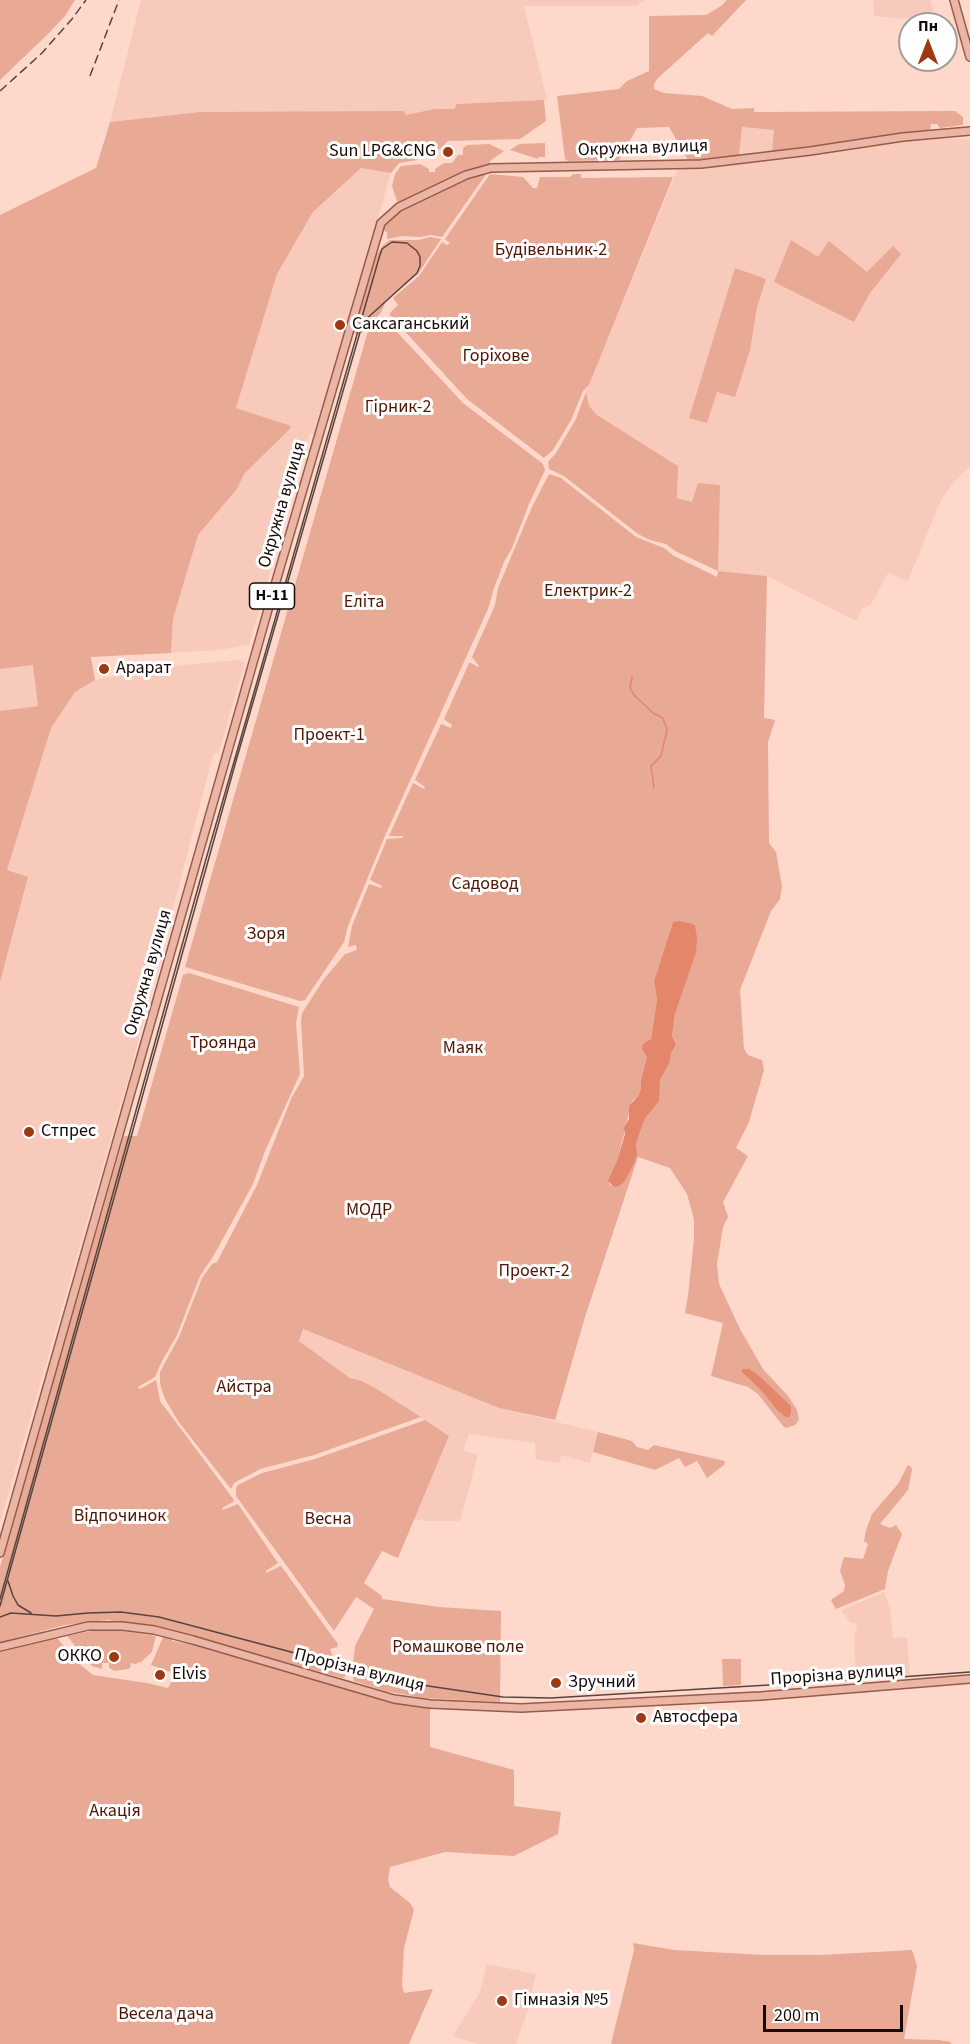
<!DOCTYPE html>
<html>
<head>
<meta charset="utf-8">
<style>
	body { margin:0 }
	#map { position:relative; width:970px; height:2044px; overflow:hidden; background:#ffd8cc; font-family:"Source Sans 3",sans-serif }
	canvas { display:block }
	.north { position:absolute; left:898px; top:12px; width:60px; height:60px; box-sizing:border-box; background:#fff; border:2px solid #a29d9c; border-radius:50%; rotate:0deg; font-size:16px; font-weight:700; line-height:24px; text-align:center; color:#160a07 }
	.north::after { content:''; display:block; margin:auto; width:21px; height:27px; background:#9e3714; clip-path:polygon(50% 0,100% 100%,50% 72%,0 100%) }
	.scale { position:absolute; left:763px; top:2005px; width:140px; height:27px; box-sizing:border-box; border:3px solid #160a07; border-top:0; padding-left:8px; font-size:18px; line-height:21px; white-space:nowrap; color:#160a07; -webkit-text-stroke:4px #fff; paint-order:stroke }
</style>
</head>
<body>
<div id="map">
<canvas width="970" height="2044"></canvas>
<div class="north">Пн</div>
<div class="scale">200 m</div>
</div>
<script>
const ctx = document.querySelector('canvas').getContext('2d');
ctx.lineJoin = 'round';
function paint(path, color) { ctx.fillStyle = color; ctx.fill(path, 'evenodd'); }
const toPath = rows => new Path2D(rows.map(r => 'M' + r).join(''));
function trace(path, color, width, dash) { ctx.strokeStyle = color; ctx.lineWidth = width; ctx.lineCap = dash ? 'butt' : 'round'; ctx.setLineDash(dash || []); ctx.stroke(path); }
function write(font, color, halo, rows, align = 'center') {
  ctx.font = font + ' "Source Sans 3",sans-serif'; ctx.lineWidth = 6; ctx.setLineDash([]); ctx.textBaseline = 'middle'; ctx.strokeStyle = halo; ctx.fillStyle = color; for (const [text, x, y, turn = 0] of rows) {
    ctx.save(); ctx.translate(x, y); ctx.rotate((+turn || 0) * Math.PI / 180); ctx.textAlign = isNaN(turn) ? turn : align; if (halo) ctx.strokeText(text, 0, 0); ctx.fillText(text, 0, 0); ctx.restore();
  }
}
const built = toPath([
	[141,0,645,0,637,6,524,6,547,100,456,104,456,109,434,109,406,115,200,112,110,122],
	[873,0,930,0,933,11,904,19,874,16],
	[741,127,774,130,772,151,739,155],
	[921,137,970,139,970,466,953,483,940,502,908,581,888,573,871,604,862,609,856,621,767,576,718,571,692,502,677,498,678,466,597,415,589,406,586,392,678,168,702,168,812,155],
	[361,168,391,173,315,434,310,433,249,645,219,650,171,653,173,619,198,535,237,489,244,474,290,429,290,426,236,408,277,274,313,212],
	[237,660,245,663,218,754,214,753,212,759,130,1072,0,1523,0,982,28,878,7,870,51,728,75,692,95,680,173,666],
	[34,665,38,706,0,711,0,669],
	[302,1329,499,1408,598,1432,590,1463,561,1455,560,1463,536,1459,535,1443,469,1434,463,1450,478,1455,460,1521,425,1521,413,1519,449,1436,375,1388,362,1381,350,1378,298,1340],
	[884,1592,890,1609,893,1638,907,1637,910,1675,856,1679,854,1633,857,1633,856,1623,851,1623,841,1610],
	[487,1964,536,1974,528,2010,516,2044,478,2044,453,2036,480,1992]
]);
const green = toPath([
	[0,0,75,0,65,16,48,34,0,80],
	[727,0,746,0,712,36,708,33,657,79,654,84,654,89,664,93,702,96,732,109,754,108,754,112,955,111,963,117,963,125,940,128,937,124,931,124,930,130,772,151,774,130,742,127,739,155,693,161,688,160,669,127,637,128,619,160,568,161,565,159,557,96,619,89,627,81,649,71,649,16,706,15,721,6],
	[544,100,546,121,520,139,448,141,435,153,435,144,417,144,417,160,399,163,391,173,361,168,313,212,277,274,236,408,291,426,290,429,244,474,237,489,198,535,173,619,171,653,91,657,95,680,75,692,51,728,7,870,28,877,0,982,0,711,38,706,33,665,0,669,0,215,96,168,110,122,200,112,404,111,406,115,434,109,455,109,456,104],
	[545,143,545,157,538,157,538,159,510,150,519,144],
	[489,144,504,151,490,161,490,166,464,173,401,203,397,201,392,186,395,174,401,166,420,164,429,169,429,172,435,172,435,169,444,163,452,163,458,155,463,155,463,148,467,145],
	[487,173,442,237,430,235,420,237,402,236,387,239,387,232,382,230,387,221,400,210,468,178],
	[490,174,523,177,533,188,537,188,540,177,570,177,573,174,581,174,581,178,673,177,589,385,583,391,571,420,553,450,544,458,467,399,389,314,398,305,393,298,419,276,442,242,447,245,450,243,445,239],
	[430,237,441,239,418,274,386,301,380,314,369,324,365,331,359,334,351,333,373,260,384,244,390,240,419,240],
	[791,240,818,257,829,241,867,272,893,246,901,254,870,293,854,322,774,282],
	[735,268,766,279,757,307,750,350,735,397,717,392,707,423,689,418],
	[383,317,463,403,543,464,545,470,529,504,512,548,504,562,494,588,488,609,384,838,348,926,344,942,305,1000,300,1001,185,967,368,331,371,325],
	[586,392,589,406,597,415,678,466,677,498,692,502,698,483,720,485,718,571,767,576,764,718,775,720,768,742,769,843,776,852,782,886,780,899,771,911,740,990,744,1049,748,1055,762,1060,764,1070,749,1122,736,1148,748,1156,723,1202,728,1217,723,1227,717,1264,719,1284,740,1329,763,1369,788,1396,797,1410,799,1420,795,1425,786,1428,783,1426,758,1394,748,1387,711,1376,723,1323,685,1313,688,1296,694,1239,694,1219,687,1194,670,1168,638,1157,585,1317,555,1420,499,1408,303,1329,299,1341,350,1378,362,1381,375,1388,421,1417,314,1455,260,1469,234,1483,231,1489,178,1421,164,1397,160,1383,160,1372,179,1337,202,1278,212,1264,217,1262,257,1185,291,1099,304,1076,301,1022,302,1013,324,979,345,954,357,950,356,945,348,947,352,926,369,884,381,888,382,886,370,880,387,839,402,838,404,836,389,836,413,783,424,789,425,787,415,780,441,724,451,728,452,725,444,719,469,663,471,663,478,667,479,666,472,657,495,605,498,588,532,507,549,474,561,478,636,537,664,548,674,556,717,577,718,571,675,551,666,544,650,540,638,534,564,476,549,469,548,462,556,453,576,419],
	[673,922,695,925,696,952,675,1014,672,1036,676,1045,671,1053,670,1062,660,1080,659,1088,642,1126,636,1144,635,1160,614,1187,609,1184,612,1172,618,1158,632,1101,639,1095,641,1088,641,1080,647,1057,645,1052,648,1042,651,1039,657,999,654,981],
	[189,973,299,1007,296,1023,300,1074,265,1151,253,1184,214,1255,200,1276,177,1335,162,1361,155,1377,138,1387,140,1389,156,1380,160,1401,234,1500,233,1502,222,1508,223,1510,238,1504,278,1563,266,1571,266,1573,281,1566,338,1644,337,1647,330,1649,334,1660,349,1664,347,1674,343,1678,157,1627,108,1620,65,1625,0,1642,0,1567,124,1136,137,1136,183,975],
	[425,1420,449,1436,398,1558,382,1551,364,1583,382,1596,382,1599,439,1607,501,1611,500,1702,423,1698,385,1691,354,1681,352,1674,355,1646,374,1609,356,1597,334,1631,236,1496,236,1488,238,1485,262,1473,315,1459],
	[598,1432,632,1441,637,1447,648,1450,654,1445,725,1461,724,1465,707,1478,697,1461,685,1467,679,1458,655,1470,593,1452],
	[908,1465,911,1467,912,1470,908,1490,880,1524,890,1528,896,1525,902,1534,888,1571,885,1589,836,1609,831,1600,844,1591,845,1585,840,1571,844,1557,863,1559,868,1544,864,1541,866,1530,872,1514,898,1484],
	[91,1631,121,1631,156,1636,152,1652,140,1663,139,1662,136,1664,131,1663,130,1668,128,1669,115,1671,109,1668,109,1663,102,1663,102,1669,92,1666,67,1636],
	[164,1635,169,1636,172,1641,189,1644,197,1641,394,1699,430,1704,430,1747,514,1770,514,1806,561,1812,558,1834,514,1856,445,1852,390,1867,388,1880,390,1887,410,1903,414,1910,404,1948,402,1985,404,1993,433,1989,409,2044,0,2044,0,1652,57,1638,77,1662,93,1675,147,1683,168,1688,176,1674,151,1665],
	[722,1659,741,1659,741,1685,723,1686],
	[633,1943,674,1950,764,1955,821,1955,912,1950,917,1966,904,2039,939,2040,951,2042,951,2044,611,2044,634,1950]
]);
const water = toPath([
	[680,921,695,925,697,938,696,953,675,1014,672,1036,676,1045,671,1053,670,1062,660,1080,659,1101,646,1117,642,1126,636,1144,637,1154,635,1161,625,1181,619,1186,614,1187,608,1181,618,1158,625,1134,624,1128,629,1119,629,1106,639,1095,641,1088,641,1080,647,1057,642,1048,643,1044,651,1039,657,999,654,981,673,922],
	[742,1369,749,1369,758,1375,791,1406,791,1413,789,1417,786,1417,778,1411,763,1392,742,1372]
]);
const stream = toPath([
	[632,677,630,688,634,695,653,713,663,718,667,730,661,756,651,766,654,788]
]);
const major = toPath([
	[954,0,970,57],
	[0,1553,277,578,381,223,399,207,466,175,491,168,701,164,810,151,903,137,970,131],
	[0,1647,88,1626,122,1626,154,1630,193,1640,394,1699,430,1704,521,1708,761,1696,970,1679]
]);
const tram = toPath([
	[8,1581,13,1596,18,1605,31,1613],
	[0,1599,206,859,379,258,382,249,392,242,407,243,417,251,420,257,420,266,417,273,363,322,236,761,0,1606],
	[0,1617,11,1613,56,1616,88,1613,121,1612,159,1617,408,1683,503,1697,551,1698,886,1678,970,1672]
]);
const rail = toPath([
	[90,76,119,0],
	[0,91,42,53,72,19,86,0]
]);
const markers = [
	[448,152,6,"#9e3714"],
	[340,325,6,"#9e3714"],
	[104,669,6,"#9e3714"],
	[29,1132,6,"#9e3714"],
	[114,1657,6,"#9e3714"],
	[160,1675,6,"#9e3714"],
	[556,1683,6,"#9e3714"],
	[641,1718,6,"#9e3714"],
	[502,2001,6,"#9e3714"]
];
const shields = [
	[272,596,45]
];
const shieldNames = [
	["Н-11",272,596]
];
const streetNames = [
	["Окружна вулиця",643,149,-2],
	["Окружна вулиця",283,505,-74],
	["Окружна вулиця",149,973,-74],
	["Прорізна вулиця",359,1671,14],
	["Прорізна вулиця",837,1676,-4]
];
const poiNames = [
	["Sun LPG&CNG",436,152,"right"],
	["Саксаганський",352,325],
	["Арарат",116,669],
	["Стпрес",41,1132],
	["ОККО",102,1657,"right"],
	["Elvis",172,1675],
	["Зручний",568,1683],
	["Автосфера",653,1718],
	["Гімназія №5",514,2001]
];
const parkNames = [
	["Будівельник-2",551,251],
	["Горіхове",496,357],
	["Гірник-2",398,408],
	["Електрик-2",588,592],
	["Еліта",364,603],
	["Проект-1",329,736],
	["Садовод",485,885],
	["Зоря",266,935],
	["Троянда",223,1044],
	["Маяк",463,1049],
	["МОДР",369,1211],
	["Проект-2",534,1272],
	["Айстра",244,1388],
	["Відпочинок",120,1517],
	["Весна",328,1520],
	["Ромашкове поле",458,1648],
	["Акація",115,1812],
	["Весела дача",166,2015]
];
paint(built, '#f8cabc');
paint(green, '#e8a995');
paint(water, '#e48669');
trace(stream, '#e48669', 1.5);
trace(major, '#975b48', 10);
trace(major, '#ebb6a6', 7);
trace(tram, '#58453f', 1.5);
trace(rail, '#58453f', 1.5, [9, 4.5]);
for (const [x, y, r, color] of markers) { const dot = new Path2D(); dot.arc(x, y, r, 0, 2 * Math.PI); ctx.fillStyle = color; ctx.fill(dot); trace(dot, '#fff', 2); }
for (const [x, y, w] of shields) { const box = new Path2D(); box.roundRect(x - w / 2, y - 13, w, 26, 4.5); ctx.fillStyle = '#fff'; ctx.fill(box); trace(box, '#160a07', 1.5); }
write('bold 16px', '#160a07', null, shieldNames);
write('18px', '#160a07', '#fff', streetNames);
write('18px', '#160a07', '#fff', poiNames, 'left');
write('18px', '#501603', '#fff', parkNames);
</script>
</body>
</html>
